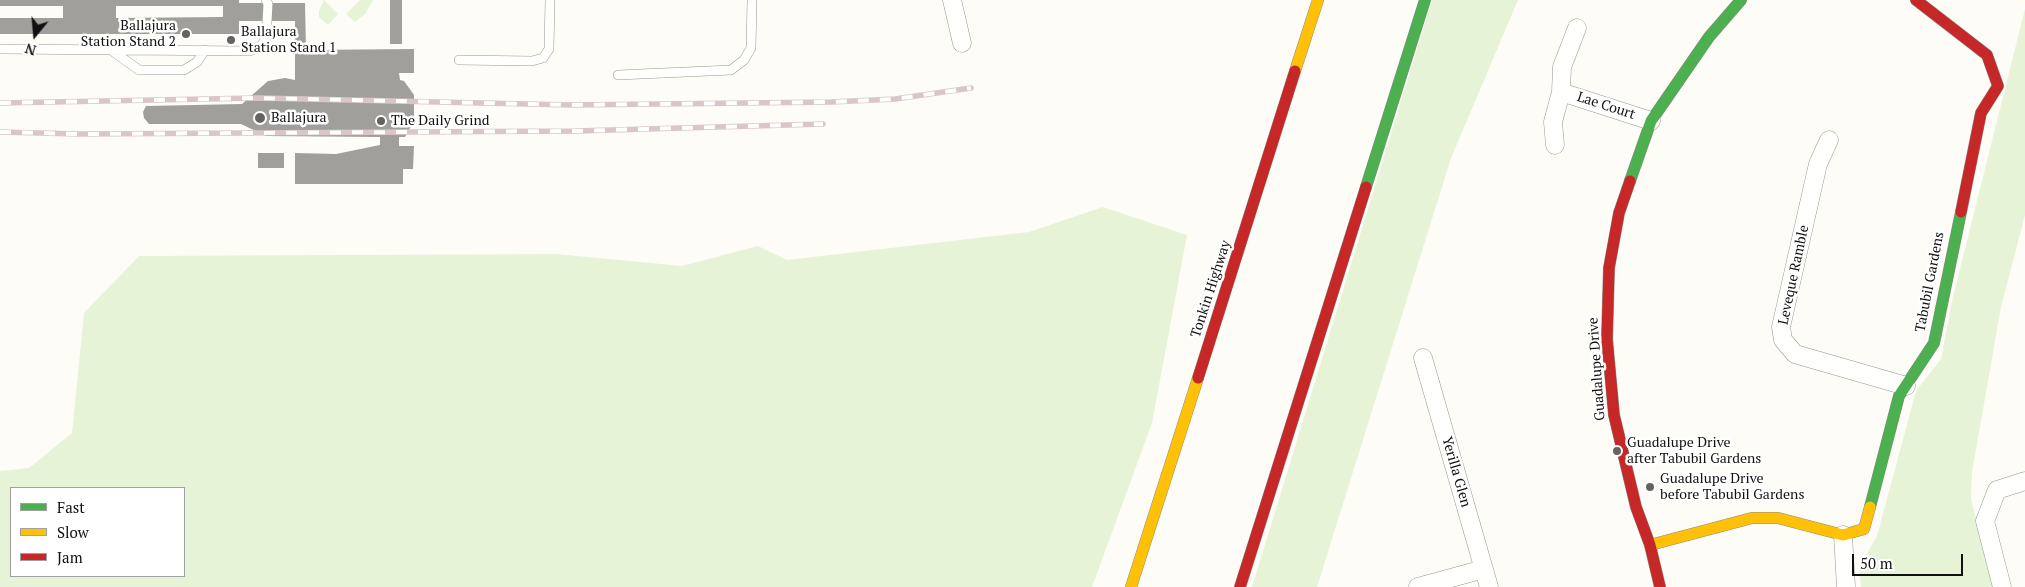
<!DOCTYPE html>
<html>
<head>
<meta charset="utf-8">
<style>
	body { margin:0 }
	#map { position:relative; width:2025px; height:587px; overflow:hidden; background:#fdfcf7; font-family:"PT Serif",serif }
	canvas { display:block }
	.legend { position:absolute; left:10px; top:487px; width:175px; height:90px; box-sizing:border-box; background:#fff; border:1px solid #a0a0a0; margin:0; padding:6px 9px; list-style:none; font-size:15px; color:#111 }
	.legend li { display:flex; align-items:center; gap:10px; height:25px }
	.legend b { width:25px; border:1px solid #a0a0a0 }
	.north { position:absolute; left:10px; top:10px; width:50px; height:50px; -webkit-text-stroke:4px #fff; paint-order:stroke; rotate:197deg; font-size:14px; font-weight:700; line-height:20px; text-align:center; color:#111 }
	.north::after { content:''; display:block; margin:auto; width:18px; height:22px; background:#111; clip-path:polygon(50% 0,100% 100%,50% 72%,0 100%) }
	.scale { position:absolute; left:1852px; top:554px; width:111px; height:22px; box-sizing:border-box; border:2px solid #111; border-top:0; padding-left:6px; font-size:15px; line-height:18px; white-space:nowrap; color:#111; -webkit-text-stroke:4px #fff; paint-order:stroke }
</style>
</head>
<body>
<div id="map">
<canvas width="2025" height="587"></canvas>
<ul class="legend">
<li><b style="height:6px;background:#4caf50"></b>Fast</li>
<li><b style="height:6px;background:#ffc107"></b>Slow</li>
<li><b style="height:6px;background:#c62828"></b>Jam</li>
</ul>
<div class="north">N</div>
<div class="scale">50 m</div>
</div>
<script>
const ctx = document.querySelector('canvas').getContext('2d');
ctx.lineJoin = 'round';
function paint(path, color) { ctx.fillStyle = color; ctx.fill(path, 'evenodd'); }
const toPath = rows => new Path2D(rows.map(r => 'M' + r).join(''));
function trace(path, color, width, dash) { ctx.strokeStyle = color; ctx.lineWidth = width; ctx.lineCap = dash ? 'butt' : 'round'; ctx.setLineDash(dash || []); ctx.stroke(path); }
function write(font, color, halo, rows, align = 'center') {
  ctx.font = font + ' "PT Serif",serif'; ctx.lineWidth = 5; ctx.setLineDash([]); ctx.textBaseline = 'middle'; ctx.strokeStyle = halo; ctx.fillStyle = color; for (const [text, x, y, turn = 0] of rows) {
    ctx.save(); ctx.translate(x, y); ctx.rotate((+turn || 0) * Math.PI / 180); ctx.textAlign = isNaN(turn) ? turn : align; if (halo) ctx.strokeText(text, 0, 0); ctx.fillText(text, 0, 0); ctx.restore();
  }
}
const green = toPath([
	[324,0,338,14,328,25,319,17,319,11],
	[360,0,373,0,366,13,355,22,346,14],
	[1432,0,1518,0,1451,158,1317,587,1252,587],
	[2025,9,2025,215,2001,307,1972,472,1971,499,1994,587,1861,587,1859,568,1877,536,1916,391,1941,359,1952,301],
	[1103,207,1187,235,1152,423,1092,587,0,587,0,471,29,468,72,433,84,313,139,256,556,254,682,266,758,246,787,260,1029,232],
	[11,488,184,488,184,576,11,576]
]);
const building = toPath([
	[0,0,239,0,239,3,305,3,306,50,414,49,414,73,399,73,400,80,404,81,414,95,414,121,405,137,399,137,399,146,414,146,413,169,403,169,403,184,295,184,295,153,336,154,380,145,380,137,266,136,241,124,149,124,144,118,143,112,146,106,242,104,268,81,285,78,295,80,295,21,239,21,239,34,0,34,0,18,63,18,63,6,0,6],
	[116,6,223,6,223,17,116,18],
	[390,0,402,0,402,44,390,44],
	[258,153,284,153,284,168,258,168]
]);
const lane = toPath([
	[0,49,249,51,260,47,266,39,268,4,266,0],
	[111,50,139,70,184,70,197,62,205,50],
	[459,60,532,61,543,58,549,49,550,0],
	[618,75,731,70,744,60,751,48,752,0]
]);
const street = toPath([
	[952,0,962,43],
	[1561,92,1651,121],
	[1829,140,1818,164,1781,327,1783,340,1795,354,1906,386],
	[1555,145,1553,122,1561,92,1562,67,1577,28],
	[1423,358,1489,587],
	[1843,535,1846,587],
	[1418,587,1484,569],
	[2002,587,1985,521,1997,490,2025,481]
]);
const fast = toPath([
	[1630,181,1651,121,1709,37,1741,0],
	[1366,187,1425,0],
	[1870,507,1899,396,1934,343,1961,212]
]);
const slow = toPath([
	[1295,71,1318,0],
	[1650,545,1752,518,1778,518,1843,535,1864,529,1870,507],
	[1131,587,1198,378]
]);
const jam = toPath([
	[1916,0,1987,55,1998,86,1981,113,1961,212],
	[1630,181,1619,213,1609,268,1607,339,1614,415,1636,507,1650,545,1660,587],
	[1198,378,1295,71],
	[1240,587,1366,187]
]);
const rail = toPath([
	[0,103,258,98,572,105,831,102,895,99,971,88],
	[0,132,79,134,576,131,823,124]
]);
const markers = [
	[186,34,5,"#646362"],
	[231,40,5,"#646362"],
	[260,118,6,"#646362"],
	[381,121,5,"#646362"],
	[1617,451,5,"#646362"],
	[1650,487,5,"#646362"]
];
const poiNames = [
	["Ballajura",176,26,"right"],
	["Station Stand 2",176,42,"right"],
	["Ballajura",241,32],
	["Station Stand 1",241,48],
	["Ballajura",271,118],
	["The Daily Grind",391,121],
	["Guadalupe Drive",1627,443],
	["after Tabubil Gardens",1627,459],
	["Guadalupe Drive",1660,479],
	["before Tabubil Gardens",1660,495]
];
const streetNames = [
	["Lae Court",1606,106,18],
	["Leveque Ramble",1794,275,-78],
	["Tabubil Gardens",1930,282,-79],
	["Tonkin Highway",1211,289,-72],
	["Guadalupe Drive",1597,369,-94],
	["Yerilla Glen",1456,472,74]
];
paint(green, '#e7f3d7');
paint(building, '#a19f9c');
trace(lane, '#979795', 10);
trace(street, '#979795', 19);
trace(fast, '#8e8d8b', 12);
trace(slow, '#8e8d8b', 12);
trace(jam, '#8e8d8b', 12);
trace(lane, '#fffffe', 9);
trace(street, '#fffffe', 18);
trace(fast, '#4caf50', 11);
trace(slow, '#ffc107', 11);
trace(jam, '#c62828', 11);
trace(rail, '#d9c6c7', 5.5);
trace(rail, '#fff', 4, [11]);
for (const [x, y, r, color] of markers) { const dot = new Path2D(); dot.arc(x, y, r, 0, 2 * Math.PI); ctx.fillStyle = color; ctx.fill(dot); trace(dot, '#fff', 2); }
write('14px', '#111', '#fff', poiNames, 'left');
write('14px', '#111', '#fff', streetNames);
</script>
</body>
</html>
